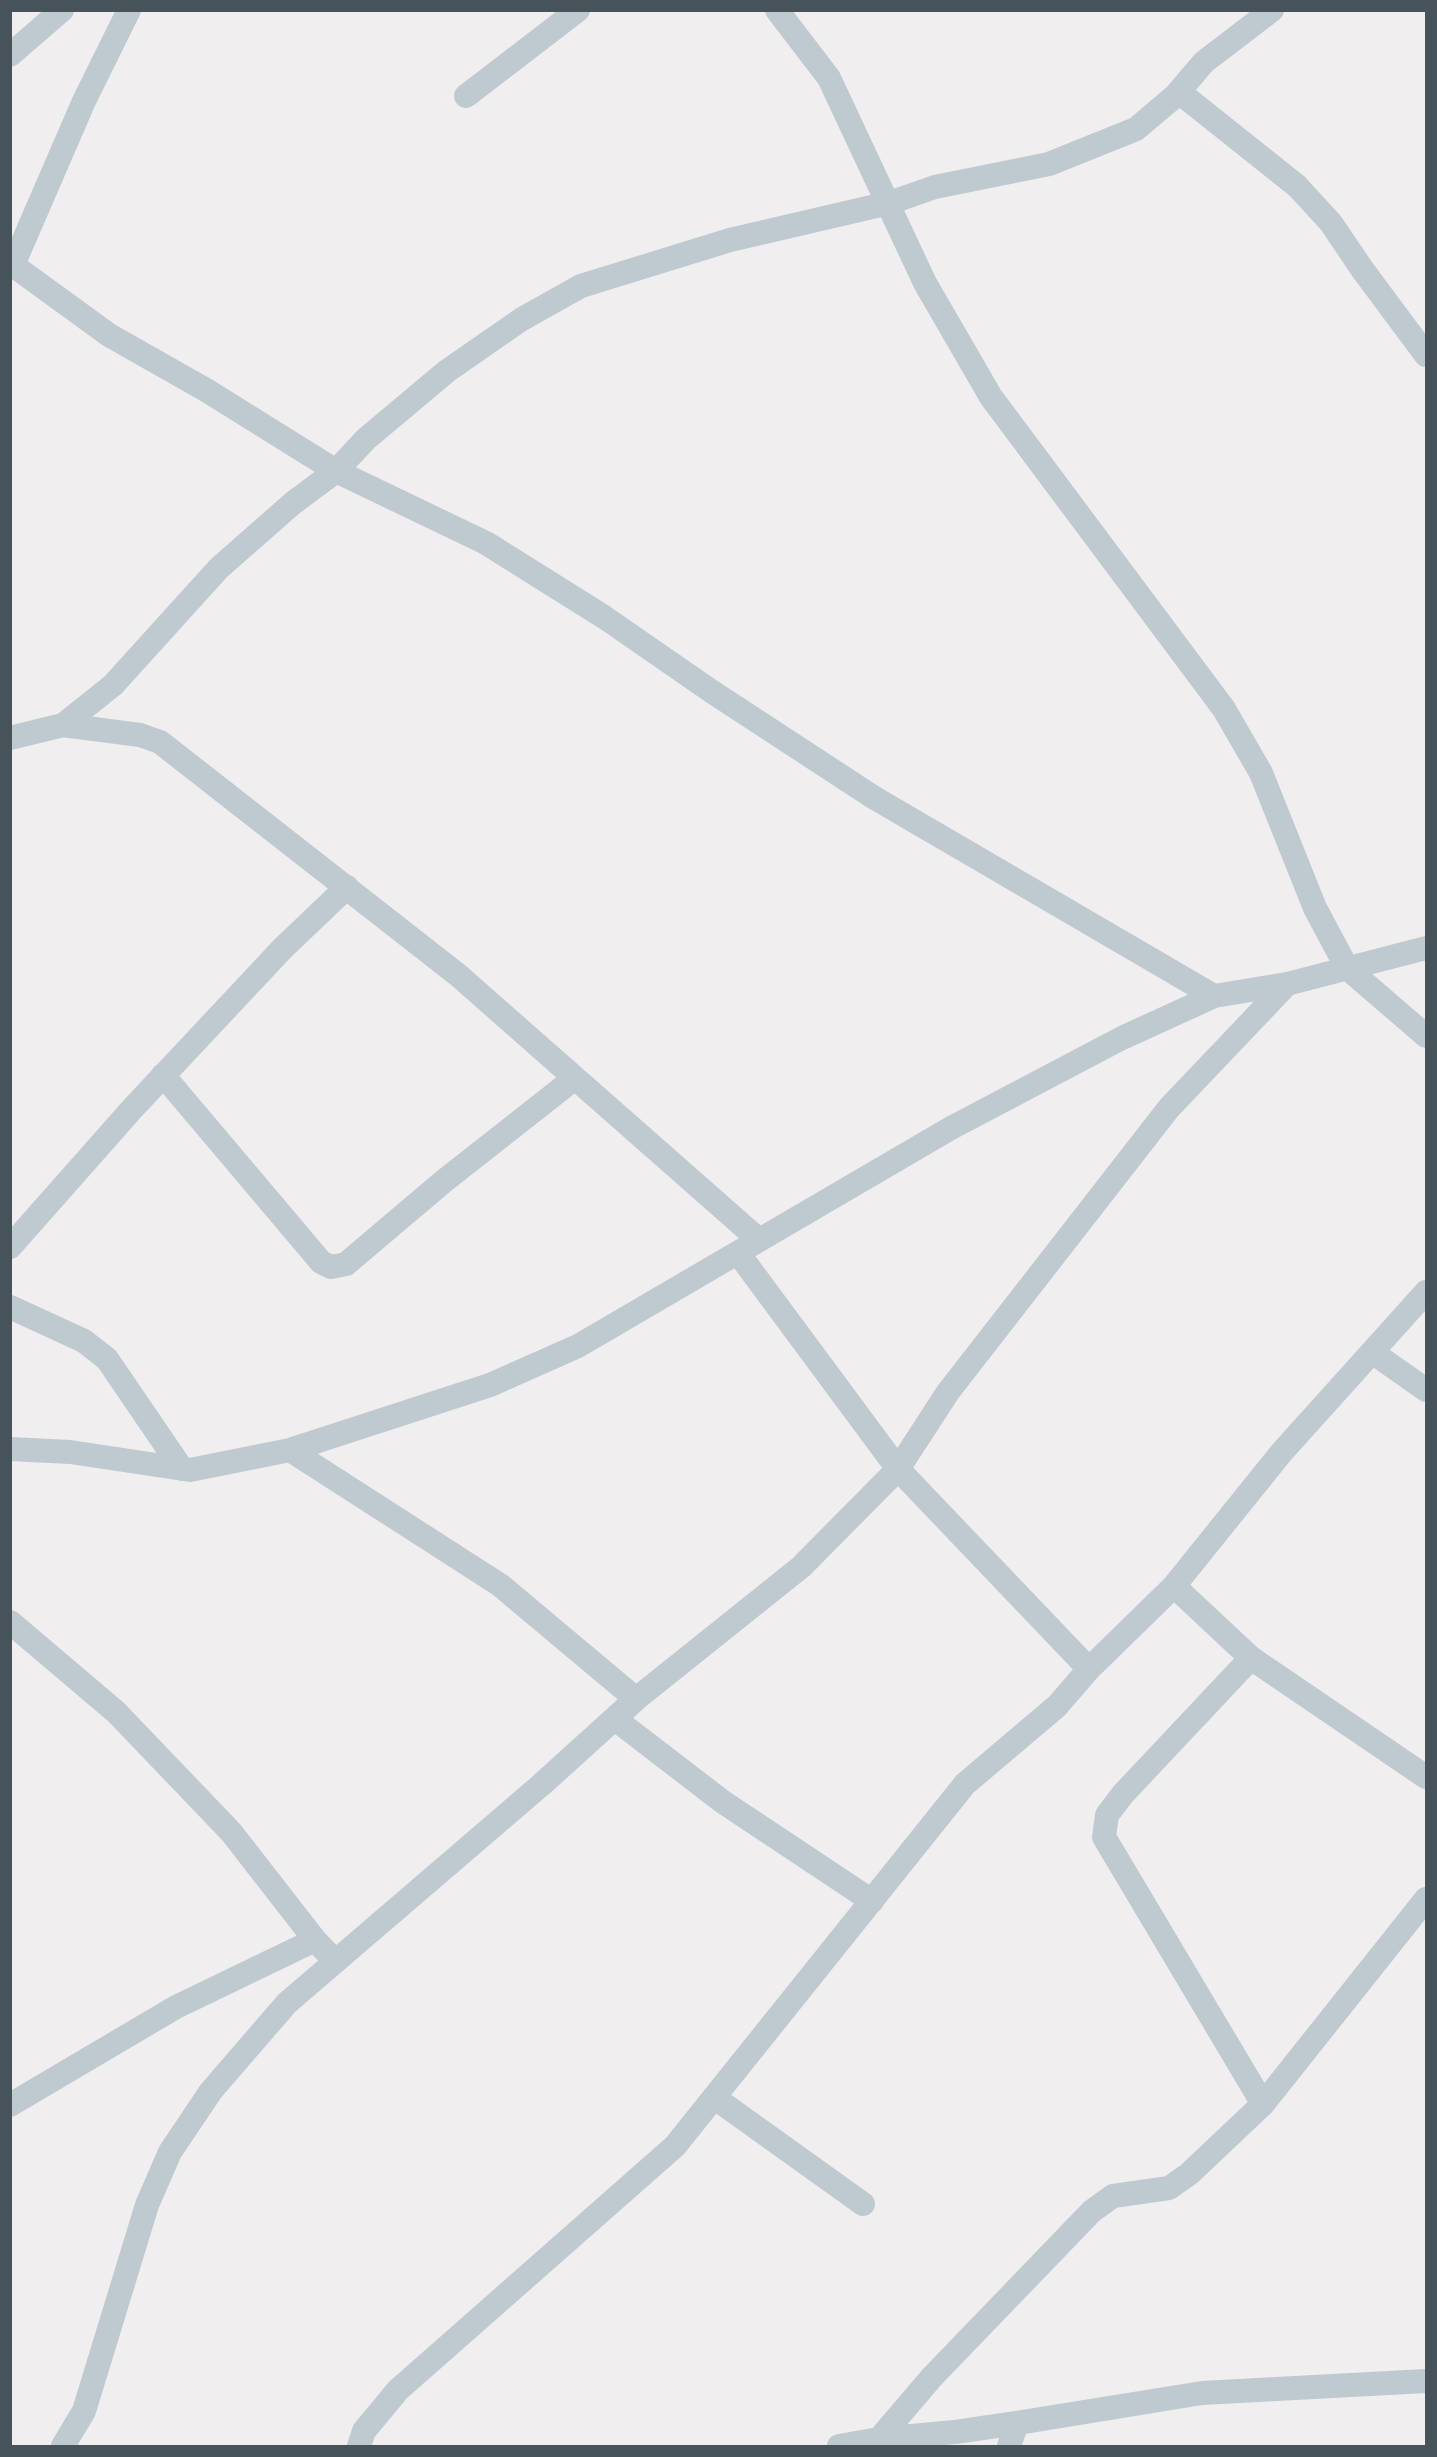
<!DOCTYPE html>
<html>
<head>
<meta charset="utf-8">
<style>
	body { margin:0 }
	#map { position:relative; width:1437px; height:2457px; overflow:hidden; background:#f0eeee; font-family:"Fira Sans Condensed",sans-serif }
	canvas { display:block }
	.frame { position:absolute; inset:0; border:12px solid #46535b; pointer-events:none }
</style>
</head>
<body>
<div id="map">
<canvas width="1437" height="2457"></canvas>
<div class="frame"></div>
</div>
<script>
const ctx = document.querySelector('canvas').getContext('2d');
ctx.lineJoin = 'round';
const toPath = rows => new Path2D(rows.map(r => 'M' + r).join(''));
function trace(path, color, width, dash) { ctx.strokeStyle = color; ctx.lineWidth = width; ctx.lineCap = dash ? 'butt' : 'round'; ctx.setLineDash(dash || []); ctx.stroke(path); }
const minor = toPath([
	[777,10,829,78,925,283,991,397,1224,709,1261,773,1315,908,1347,968,1426,1036],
	[10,55,62,10],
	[1179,92,1297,186,1331,223,1362,269,1426,355],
	[466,96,578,10],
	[10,263,109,335,206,390,336,471,486,543,604,617,711,691,873,797,1214,996],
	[13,265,84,101,129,10],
	[63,725,140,735,160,742,458,975,758,1239],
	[10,738,63,725,113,685,219,568,293,503,336,471,366,439,447,371,522,319,581,286,730,240,889,203,935,187,1049,164,1136,129,1175,96,1204,62,1272,10],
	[163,1075,321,1262,331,1267,346,1264,444,1181,575,1078],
	[10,1247,132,1109,282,949,347,887],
	[738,1253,898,1469,1089,1669],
	[10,1307,84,1341,107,1359,182,1469],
	[1372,1352,1426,1390],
	[10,1449,70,1452,190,1470,290,1450,490,1385,578,1346,951,1128,1122,1038,1214,996,1287,984,1426,948],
	[290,1450,500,1585,636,1699],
	[1174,1586,1251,1658,1426,1777],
	[10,1622,116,1712,231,1832,315,1940,335,1961],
	[1251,1658,1123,1794,1107,1815,1104,1837,1263,2104],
	[615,1719,723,1802,872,1901],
	[715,2098,863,2204],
	[10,2105,176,2007,315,1940],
	[879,2439,932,2377,1092,2211,1113,2196,1169,2188,1189,2174,1263,2104,1426,1899],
	[63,2446,84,2411,147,2205,170,2152,211,2091,287,2003,541,1785,636,1699,801,1567,898,1469,948,1392,1169,1108,1287,984],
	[359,2446,364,2431,398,2390,675,2146,965,1784,1057,1706,1089,1669,1174,1586,1281,1453,1426,1292],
	[839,2446,879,2439,955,2432,1017,2423,1202,2393,1426,2381],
	[1009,2446,1017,2423]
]);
trace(minor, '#bec9d0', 24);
</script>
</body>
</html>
